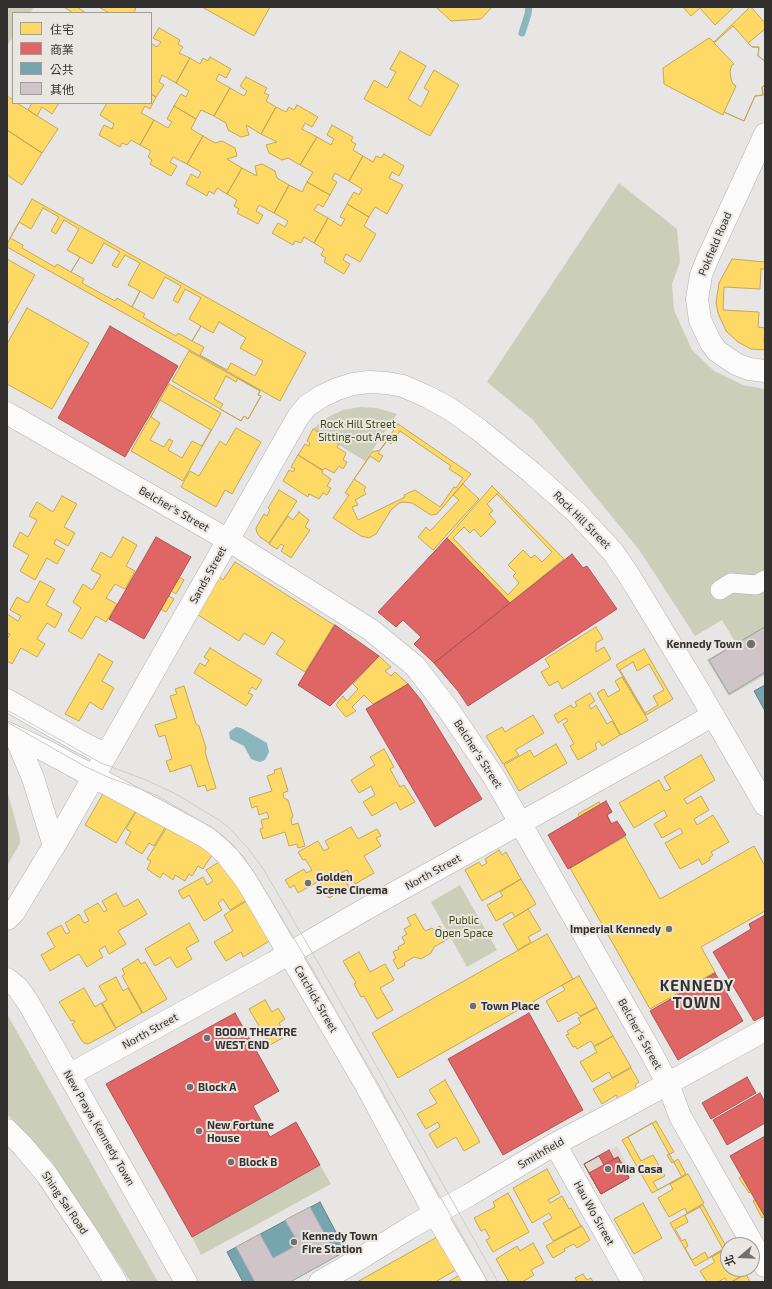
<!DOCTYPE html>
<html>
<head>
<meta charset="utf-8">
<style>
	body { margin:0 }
	#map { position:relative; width:772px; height:1289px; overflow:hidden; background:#e8e6e4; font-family:"Exo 2","Noto Sans TC",sans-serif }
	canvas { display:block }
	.frame { position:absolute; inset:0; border:8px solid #33312f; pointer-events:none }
	.legend { position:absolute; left:12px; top:12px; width:140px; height:92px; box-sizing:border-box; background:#eae6e2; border:1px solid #a19e9a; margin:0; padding:5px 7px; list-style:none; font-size:12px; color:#33312f }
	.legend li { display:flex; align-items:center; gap:8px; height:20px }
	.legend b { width:20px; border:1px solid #a19e9a }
	.north { position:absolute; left:720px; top:1237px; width:40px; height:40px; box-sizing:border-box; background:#eae6e2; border:1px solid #a19e9a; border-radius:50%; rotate:251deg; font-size:11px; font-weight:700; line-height:16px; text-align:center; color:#33312f }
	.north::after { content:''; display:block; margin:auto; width:14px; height:18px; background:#72706e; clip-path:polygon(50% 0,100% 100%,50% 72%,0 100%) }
</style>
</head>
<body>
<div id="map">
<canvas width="772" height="1289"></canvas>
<div class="frame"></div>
<ul class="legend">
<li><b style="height:11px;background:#ffd966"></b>住宅</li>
<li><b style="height:11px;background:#e06666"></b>商業</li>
<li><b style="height:11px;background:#76a5af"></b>公共</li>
<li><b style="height:11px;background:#cfc4c8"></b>其他</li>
</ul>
<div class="north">北</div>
</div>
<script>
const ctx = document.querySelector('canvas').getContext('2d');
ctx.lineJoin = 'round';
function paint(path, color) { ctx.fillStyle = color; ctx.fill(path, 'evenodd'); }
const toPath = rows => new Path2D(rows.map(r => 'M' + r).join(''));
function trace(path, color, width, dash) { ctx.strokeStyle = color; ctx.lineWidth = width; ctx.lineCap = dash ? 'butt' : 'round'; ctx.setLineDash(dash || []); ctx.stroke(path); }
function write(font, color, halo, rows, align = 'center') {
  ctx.font = font + ' "Exo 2",sans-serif'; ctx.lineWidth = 4; ctx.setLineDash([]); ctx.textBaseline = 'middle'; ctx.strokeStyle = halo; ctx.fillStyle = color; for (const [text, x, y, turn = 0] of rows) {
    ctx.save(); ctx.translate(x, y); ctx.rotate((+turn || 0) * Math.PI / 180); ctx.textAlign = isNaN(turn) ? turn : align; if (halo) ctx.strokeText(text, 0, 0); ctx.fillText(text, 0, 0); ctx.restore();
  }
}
const built = toPath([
	[617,1146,634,1176,601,1194,584,1164]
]);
const green = toPath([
	[7,7,34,7,30,13,13,13,13,37,7,46],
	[619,183,677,229,680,262,672,284,674,310,692,350,714,371,743,385,765,389,765,675,729,696,707,660,736,643,722,620,695,636,640,551,533,420,487,382],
	[360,407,377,408,397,414,365,461,313,429,323,420,332,415,343,410],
	[7,790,20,838,20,843,7,866],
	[460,885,497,950,467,967,431,902],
	[7,1014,158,1282,131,1282,51,1161,7,1114],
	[320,1165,331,1184,201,1255,192,1237]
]);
const water = toPath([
	[236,727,241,728,267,743,269,752,265,760,260,762,251,759,244,746,230,739,229,732]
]);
const homes = toPath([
	[64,7,77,7,86,13,73,13,64,7],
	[99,7,133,7,136,9,133,13,109,13,99,7],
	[202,7,270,7,254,36,202,7],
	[436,7,492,7,481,19,451,21,436,7],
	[683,7,734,7,715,25,700,8,691,16,683,7],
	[750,7,751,7,765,23,765,29,748,43,752,47,759,47,758,56,765,61,765,85,762,87,763,95,755,96,744,121,724,112,723,115,664,84,663,68,709,38,714,42,750,7],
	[733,26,752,47,759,47,758,56,765,61,765,85,762,87,763,95,755,96,744,121,724,112,736,86,733,84,731,79,730,71,732,65,734,64,714,43,733,26],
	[159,28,180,40,178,44,183,47,179,53,190,58,176,83,162,75,159,82,164,85,156,97,151,94,151,43,157,47,161,42,153,38,159,28],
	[400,51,426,66,408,99,421,107,429,91,424,88,434,70,459,85,430,136,364,99,374,80,387,88,396,72,390,69,400,51],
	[210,57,231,69,226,78,219,74,216,80,230,88,214,116,201,110,196,119,174,106,181,94,186,97,189,91,176,83,190,58,200,64,203,58,208,61,210,57],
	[246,77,267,88,264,93,269,95,266,101,276,107,261,134,246,125,249,135,241,137,228,130,226,123,214,116,230,88,244,96,247,91,240,86,246,77],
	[151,94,156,97,150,109,145,106,141,113,154,120,140,145,131,140,127,145,122,143,120,147,99,135,104,125,112,129,114,124,100,115,107,103,151,103,151,94],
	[7,96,13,100,13,103,17,103,58,129,42,153,7,130,7,96],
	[32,103,59,103,52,114,42,107,37,116,28,110,32,103],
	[297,105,318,117,312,127,305,123,302,129,317,137,300,165,288,158,282,160,269,153,266,145,277,142,261,134,276,107,286,112,289,107,294,110,297,105],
	[174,106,196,119,191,129,203,136,187,164,173,157,170,162,177,166,171,176,150,164,152,160,148,157,151,151,140,145,154,120,168,128,172,122,167,119,174,106],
	[332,125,353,137,351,141,356,144,353,150,363,156,349,181,335,173,332,179,337,182,330,195,307,182,313,172,300,165,317,137,331,145,334,139,327,135,332,125],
	[7,130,42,153,22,185,7,175,7,130],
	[203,136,215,143,222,141,235,148,237,156,227,159,242,168,227,194,217,188,214,194,209,191,207,196,186,184,191,174,198,178,201,172,187,164,203,136],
	[384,154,404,166,399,176,392,172,389,178,403,185,387,214,375,207,369,217,347,204,354,192,359,195,362,189,349,181,363,156,373,162,376,156,381,158,384,154],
	[262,164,275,171,277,178,289,185,274,213,259,205,256,211,263,215,258,224,237,213,239,209,234,206,237,200,227,194,242,168,257,176,255,166,262,164],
	[307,182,330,195,323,207,318,204,314,210,328,218,314,243,304,237,301,243,295,241,293,245,272,233,278,223,285,227,288,221,274,213,289,185,302,192,307,182],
	[32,199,306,353,280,401,7,247,7,244,32,199],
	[347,204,369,217,364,226,376,234,360,262,346,254,343,260,350,264,344,274,324,262,326,258,321,255,324,249,314,243,328,218,341,226,345,219,340,217,347,204],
	[43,208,59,217,51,231,56,234,64,220,79,229,67,250,80,257,71,272,57,264,55,267,22,248,23,245,10,238,19,222,31,229,43,208],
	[104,243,120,252,112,265,117,268,125,255,140,263,128,285,140,291,132,307,117,298,115,301,82,283,84,279,71,272,80,257,92,264,104,243],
	[7,259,35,275,7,325,7,259],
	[732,259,765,262,765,350,751,349,738,342,726,331,718,313,716,303,719,283,732,259],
	[761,269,765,269,765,342,764,342,765,328,758,327,759,312,723,310,724,287,760,289,761,269],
	[165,277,181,286,173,300,178,303,185,289,201,298,189,319,201,326,192,341,178,333,176,336,143,317,145,314,132,307,140,291,153,299,165,277],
	[27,308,89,343,52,409,7,384,7,344,27,308],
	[219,322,246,338,240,348,263,361,255,376,231,363,227,370,200,355,204,347,192,341,201,326,213,333,219,322],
	[189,351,260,391,258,395,261,396,248,419,244,416,241,421,172,381,189,351],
	[226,376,236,382,238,378,260,391,258,395,261,396,248,419,244,416,241,421,220,409,223,404,214,399,226,376],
	[81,377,90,382,87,387,94,391,99,384,133,404,129,412,136,416,139,411,149,416,134,440,120,432,111,446,95,436,102,423,98,421,91,433,72,423,81,409,67,401,81,377],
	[169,384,221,413,183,481,131,451,169,384],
	[160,400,211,430,202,446,192,441,182,458,168,450,173,441,169,439,164,447,150,440,160,423,151,417,160,400],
	[398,424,471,474,437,514,431,515,412,503,403,502,399,503,391,510,376,534,369,538,361,536,333,518,349,495,345,493,372,452,380,450,398,424],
	[236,428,261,442,232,494,225,490,216,507,181,487,190,471,199,476,220,441,226,445,236,428],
	[313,429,339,444,337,447,346,453,343,460,347,462,343,469,339,466,334,473,325,468,323,470,298,455,305,444,309,446,310,443,307,441,313,429],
	[400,431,451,466,449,469,463,478,456,488,454,487,440,507,415,490,404,495,405,497,358,520,352,507,358,505,355,500,366,494,364,490,366,487,354,479,370,456,379,462,383,456,378,453,387,441,391,444,400,431],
	[298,455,323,471,322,473,331,479,327,486,331,488,327,495,323,493,319,499,309,494,308,497,283,481,289,470,293,472,295,469,291,467,298,455],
	[463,484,479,499,433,550,418,537,426,527,430,531,459,500,453,495,463,484],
	[492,486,564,559,510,603,447,538,492,486],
	[279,490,297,501,269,543,260,537,257,533,256,528,264,514,267,516,270,510,268,508,279,490],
	[497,494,552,552,542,562,535,555,531,558,523,550,508,565,516,573,513,576,519,583,508,595,453,538,464,527,470,533,474,529,481,537,496,522,489,514,493,511,487,504,497,494],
	[62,496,77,504,64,527,75,533,68,546,56,539,54,544,65,550,57,564,47,558,35,580,20,571,29,555,13,546,20,532,28,537,37,520,29,516,37,502,53,512,62,496],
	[299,512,309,520,305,527,310,530,291,558,281,551,284,546,281,544,277,549,269,544,288,516,293,520,299,512],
	[123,537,137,545,126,566,135,571,125,589,115,584,106,598,117,604,106,622,96,616,82,639,68,631,81,608,73,602,83,584,92,590,101,575,91,570,101,552,111,558,123,537],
	[157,552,174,563,169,571,184,580,176,594,168,589,165,594,174,599,166,612,150,603,145,612,128,602,157,552],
	[235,562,334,625,305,672,276,654,285,641,272,632,264,645,244,633,239,641,195,613,218,576,223,580,235,562],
	[571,573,575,578,583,573,605,604,586,617,584,613,568,623,575,634,556,647,551,639,547,641,526,610,530,608,521,595,538,583,547,596,563,585,560,581,571,573],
	[40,581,55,589,46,605,62,614,55,628,47,623,37,639,45,644,37,657,21,648,12,664,7,661,7,639,10,634,7,633,7,614,18,621,21,616,10,610,17,597,28,603,40,581],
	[596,627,603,639,596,643,596,652,604,647,611,659,562,689,558,681,549,686,541,672,550,667,545,659,596,627],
	[333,636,347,646,349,643,357,648,354,651,369,661,359,675,349,669,340,682,323,669,331,657,323,651,333,636],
	[210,648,262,680,256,690,252,687,248,693,253,695,246,706,194,673,200,663,205,666,209,660,204,657,210,648],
	[644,649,673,699,646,715,616,665,644,649],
	[99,654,113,662,102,681,114,688,102,710,90,702,79,721,65,714,99,654],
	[379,656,391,667,385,671,391,676,395,672,408,684,373,704,364,695,352,707,356,711,346,717,336,705,343,696,347,701,358,689,353,684,379,656],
	[633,662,637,671,649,664,664,690,653,696,658,705,645,713,620,670,633,662],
	[622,677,648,720,621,735,597,693,604,689,608,697,620,690,615,681,622,677],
	[184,686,196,724,199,726,206,748,205,752,216,788,207,791,205,785,198,787,191,765,170,772,166,761,172,759,165,735,159,737,155,725,177,718,170,696,177,694,175,689,184,686],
	[405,687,472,804,438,825,418,792,428,786,401,738,391,744,375,716,384,711,379,702,405,687],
	[590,693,595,701,589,705,591,709,596,705,607,724,612,721,620,735,602,746,599,741,595,744,597,749,578,760,570,746,574,744,563,724,568,721,566,718,558,723,554,715,571,705,573,708,577,706,575,702,590,693],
	[533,715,544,733,515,750,519,755,503,764,486,736,502,727,505,732,533,715],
	[556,744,567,763,519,791,504,765,530,750,534,757,556,744],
	[384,749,394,767,390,769,400,787,404,785,415,802,400,810,396,802,372,816,363,802,375,795,371,786,359,793,351,780,375,765,370,757,384,749],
	[701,755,715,780,684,799,687,804,701,796,709,810,694,819,697,825,713,815,729,842,711,852,713,855,709,858,710,860,702,865,699,859,680,869,665,843,683,833,680,828,662,838,654,824,667,816,664,810,634,828,619,803,659,780,665,791,671,789,664,777,701,755],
	[281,768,288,791,283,793,284,798,288,800,293,816,291,820,292,825,298,823,305,846,298,848,297,844,289,846,285,832,263,839,260,829,263,828,261,820,269,818,267,812,259,815,257,806,252,808,249,798,272,791,267,776,275,773,274,770,281,768],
	[108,785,142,801,116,843,85,825,108,785],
	[142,801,171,818,154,846,149,843,142,854,125,843,131,832,126,829,142,801],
	[599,802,617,832,586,850,575,832,585,826,578,814,599,802],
	[172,819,217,847,203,869,198,866,192,876,189,874,185,881,175,875,173,880,163,873,160,878,147,869,151,861,147,859,172,819],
	[351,827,358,839,377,829,381,836,376,838,381,846,364,856,374,873,355,884,347,870,341,873,349,887,329,898,319,881,298,893,294,885,290,888,285,880,304,869,306,873,312,870,305,859,303,860,298,852,318,841,324,851,329,848,325,841,351,827],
	[625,837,660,899,754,846,765,866,765,911,701,947,715,972,650,1009,570,868,625,837],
	[499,850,502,855,506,852,521,879,482,901,465,870,479,862,482,866,487,863,485,859,499,850],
	[229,856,253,896,230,910,223,899,218,903,222,910,204,921,189,895,183,899,178,891,203,877,207,885,213,881,206,870,229,856],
	[521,879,536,904,515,917,512,912,496,921,487,905,503,896,500,892,521,879],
	[116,893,124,907,138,899,147,914,118,931,126,944,109,954,105,946,99,950,103,957,87,967,79,954,50,971,41,955,55,947,47,933,61,925,66,934,70,932,65,923,79,914,84,923,89,921,84,911,98,903,104,912,107,910,102,901,116,893],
	[253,897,271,940,243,957,241,952,226,961,214,942,233,931,224,915,253,897],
	[528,909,541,930,528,937,531,942,518,950,503,924,528,909],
	[415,914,425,931,432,928,434,930,440,926,444,932,446,930,451,937,434,947,431,953,421,959,414,957,404,963,405,965,398,969,393,960,396,958,393,952,399,949,398,947,405,943,402,937,407,934,404,929,411,925,407,918,415,914],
	[764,922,765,990,756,975,736,988,727,974,748,962,746,959,759,951,748,932,764,922],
	[189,923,199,941,186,948,192,959,177,968,170,957,155,966,145,949,189,923],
	[547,934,573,979,398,1078,372,1033,547,934],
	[359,952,370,972,385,964,394,980,380,988,393,1010,377,1019,364,996,361,997,354,984,356,983,343,961,359,952],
	[138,959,141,964,145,962,167,999,143,1013,122,976,125,974,122,969,138,959],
	[579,976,597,1007,580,1016,577,1012,558,1022,546,1001,565,990,562,985,579,976],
	[116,977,123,991,128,988,142,1013,116,1028,102,1003,107,1000,99,986,116,977],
	[709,977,737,1024,716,1036,707,1021,689,1032,679,1015,697,1004,688,989,709,977],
	[84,988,95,1007,101,1003,116,1029,88,1044,84,1043,82,1041,72,1024,75,1022,74,1020,71,1021,59,1002,84,988],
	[265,1000,272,1012,278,1008,285,1019,279,1023,286,1036,270,1045,249,1009,265,1000],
	[597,1008,613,1036,594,1046,591,1041,577,1049,575,1046,573,1047,566,1035,569,1034,567,1031,581,1023,578,1018,597,1008],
	[613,1036,631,1067,612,1078,609,1072,592,1082,580,1062,597,1052,594,1047,613,1036],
	[190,1041,201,1060,221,1049,238,1081,218,1092,228,1109,217,1115,219,1120,204,1129,201,1124,189,1132,180,1115,154,1130,136,1097,162,1083,151,1063,190,1041],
	[505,1041,515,1058,526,1051,532,1061,537,1059,540,1065,524,1074,527,1080,544,1070,547,1076,542,1079,548,1090,537,1096,548,1117,531,1126,519,1106,496,1119,487,1103,510,1090,507,1084,484,1097,474,1081,498,1067,488,1051,505,1041],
	[631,1068,639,1082,635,1085,637,1090,619,1100,616,1095,602,1104,593,1089,631,1068],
	[445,1080,480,1142,464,1151,456,1137,437,1148,429,1134,440,1127,438,1122,426,1129,417,1114,437,1103,429,1090,445,1080],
	[233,1118,243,1136,263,1124,280,1156,260,1167,267,1179,255,1186,258,1190,242,1199,240,1194,228,1201,221,1189,195,1203,177,1171,203,1156,193,1140,206,1133,204,1129,219,1120,222,1125,233,1118],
	[656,1121,674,1152,667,1155,672,1163,678,1159,686,1174,658,1190,653,1182,665,1176,653,1155,641,1161,628,1137,656,1121],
	[652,1123,682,1177,652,1193,622,1140,652,1123],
	[765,1137,765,1216,762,1218,753,1201,761,1197,756,1188,749,1193,739,1178,747,1173,736,1153,765,1137],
	[547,1169,560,1193,548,1200,550,1203,562,1196,569,1209,571,1208,581,1226,553,1241,543,1223,552,1218,549,1213,532,1223,513,1188,547,1169],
	[688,1174,704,1203,687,1213,685,1208,669,1217,658,1198,673,1189,670,1184,688,1174],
	[508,1193,529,1232,493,1252,486,1240,490,1238,485,1229,481,1231,474,1218,495,1207,493,1202,508,1193],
	[643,1203,662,1238,634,1254,614,1219,643,1203],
	[703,1205,727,1248,695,1266,670,1223,703,1205],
	[700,1207,723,1249,708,1258,705,1252,692,1260,685,1248,688,1246,685,1239,682,1241,675,1229,688,1222,685,1215,700,1207],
	[582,1226,590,1240,577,1248,574,1244,564,1249,565,1251,553,1258,546,1246,582,1226],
	[439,1236,461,1267,435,1282,357,1282,439,1236],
	[533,1243,544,1263,531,1270,534,1275,522,1282,509,1282,496,1259,517,1246,520,1251,533,1243],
	[728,1248,728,1269,743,1269,745,1274,731,1282,727,1282,725,1278,718,1282,707,1282,700,1271,715,1262,712,1257,728,1248],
	[463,1273,468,1282,448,1282,463,1273],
	[583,1274,587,1280,591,1278,593,1282,577,1282,575,1278,583,1274],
	[746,1274,750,1282,732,1282,746,1274]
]);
const shops = toPath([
	[110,326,178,366,125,457,58,418,110,326],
	[156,537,191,557,144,639,109,619,156,537],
	[447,538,510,603,434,663,414,644,421,637,403,620,396,627,378,612,447,538],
	[572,554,583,568,587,566,617,609,468,706,458,691,434,663,572,554],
	[335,625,379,656,330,706,298,685,335,625],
	[408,684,421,700,482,799,435,827,366,709,408,684],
	[606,801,612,812,607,815,611,824,617,821,626,835,568,869,548,835,606,801],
	[765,915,765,1015,754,1021,713,952,751,929,749,924,765,915],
	[715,973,743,1021,678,1060,650,1011,715,973],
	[235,1013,279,1091,253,1106,270,1137,296,1122,320,1165,192,1237,106,1084,235,1013],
	[529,1013,583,1110,503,1155,448,1059,529,1013],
	[747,1077,756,1093,711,1119,702,1103,747,1077],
	[760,1093,765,1102,765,1123,727,1145,713,1120,760,1093],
	[765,1136,765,1217,730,1156,765,1136],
	[609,1150,614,1159,618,1157,629,1178,601,1194,584,1164,609,1150],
	[599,1156,604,1165,618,1157,629,1178,601,1194,584,1164,599,1156],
	[618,1157,629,1178,601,1194,589,1173,618,1157]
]);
const public = toPath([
	[765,627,765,672,729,694,709,660,765,627],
	[765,685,765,711,754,691,765,685],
	[320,1202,346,1251,290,1282,243,1282,227,1252,320,1202]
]);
const stream = toPath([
	[522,33,528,14,529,7]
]);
const building = toPath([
	[765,627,765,672,729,694,709,660,765,627],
	[310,1207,337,1256,290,1282,255,1282,236,1247,260,1234,273,1258,299,1244,285,1220,310,1207]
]);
const pedestrian = toPath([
	[720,590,731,583,756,585,765,580]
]);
const minor = toPath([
	[69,1075,271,964,362,911,670,740,713,715],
	[555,1144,633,1282]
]);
const tertiary = toPath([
	[765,134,707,260,701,275,697,299,700,320,711,343,717,351,736,364,749,369,765,371],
	[7,700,79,741,106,755]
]);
const secondary = toPath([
	[7,413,228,540,371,630,415,666,448,709,494,777,648,1047,668,1084,680,1116,765,1266],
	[228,540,298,417,307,406,322,396,337,389,353,384,369,382,387,383,403,386,428,397,450,409,478,429,531,472,576,512,613,552,630,577,696,686,765,805],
	[7,733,44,750,206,837,214,843,226,854,246,880,302,976,366,1085,435,1214,475,1282],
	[16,738,33,778,54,846],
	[7,979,18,988,29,1004,186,1282],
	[320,1282,361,1258,411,1227,469,1195,555,1144,627,1106,765,1030]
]);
const primary = toPath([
	[7,919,14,912,63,831,228,540],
	[7,1130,22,1145,47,1175,87,1235,116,1282]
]);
const tram = toPath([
	[7,710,101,763,146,780,176,794,219,820,228,827,247,847,264,870,320,966,498,1282],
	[7,722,84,766,110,778,141,789,158,796,214,829,229,842,243,856,257,877,313,970,488,1282]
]);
const markers = [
	[751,644,5,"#72706e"],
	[308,883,4,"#72706e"],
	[669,929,4,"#72706e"],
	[473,1006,4,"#72706e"],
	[207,1038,4,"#72706e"],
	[190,1087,4,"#72706e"],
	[199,1131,4,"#72706e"],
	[231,1162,4,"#72706e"],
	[608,1169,4,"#72706e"],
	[294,1242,4,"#72706e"]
];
const streetNames = [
	["Pokfield Road",715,244,-67],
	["Belcher's Street",174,509,30],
	["Rock Hill Street",582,520,45],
	["Sands Street",208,575,-61],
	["Belcher's Street",478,754,57],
	["North Street",433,872,-29],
	["Catchick Street",316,999,60],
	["North Street",150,1031,-29],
	["Belcher's Street",640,1034,61],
	["New Praya, Kennedy Town",99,1128,60],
	["Smithfield",541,1153,-30],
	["Shing Sai Road",65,1203,56],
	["Hau Wo Street",594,1213,61]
];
const parkNames = [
	["Rock Hill Street",358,424],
	["Sitting-out Area",358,437],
	["Public",464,920],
	["Open Space",464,933]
];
const poiNames = [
	["Kennedy Town",742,644,"right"],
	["Golden",316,877],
	["Scene Cinema",316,890],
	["Imperial Kennedy",661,929,"right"],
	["Town Place",481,1006],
	["BOOM THEATRE",215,1032],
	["WEST END",215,1045],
	["Block A",198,1087],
	["New Fortune",207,1125],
	["House",207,1138],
	["Block B",239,1162],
	["Mia Casa",616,1169],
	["Kennedy Town",302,1236],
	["Fire Station",302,1249]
];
const districtNames = [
	["KENNEDY",697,986],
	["TOWN",697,1003]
];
paint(built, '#ded8d1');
paint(green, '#cbceb9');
paint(water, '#8cb6be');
paint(homes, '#ffd966');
trace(homes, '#c2a756', 1);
paint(shops, '#e06666');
trace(shops, '#ac5656', 1);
paint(public, '#76a5af');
trace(public, '#628289', 1);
trace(stream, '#8cb6be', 7);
paint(building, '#cfc4c8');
trace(building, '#adacab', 1);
trace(pedestrian, '#b4b2b0', 20);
trace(minor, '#b4b2b0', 23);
trace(tertiary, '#b4b2b0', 23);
trace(secondary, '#b4b2b0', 23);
trace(primary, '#b4b2b0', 23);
trace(pedestrian, '#fcfbfb', 19);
trace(minor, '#fcfbfb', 22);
trace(tertiary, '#fcfbfb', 22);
trace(secondary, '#fcfbfb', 22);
trace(primary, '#fcfbfb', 22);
trace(tram, '#cbcbca', 1);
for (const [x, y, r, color] of markers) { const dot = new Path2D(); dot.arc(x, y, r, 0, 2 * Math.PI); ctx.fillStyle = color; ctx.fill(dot); trace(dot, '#eae6e2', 1.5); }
write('11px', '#33312f', '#eae6e2', streetNames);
write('11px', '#3f470f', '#eae6e2', parkNames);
write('bold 11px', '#33312f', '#eae6e2', poiNames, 'left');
ctx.letterSpacing = '1px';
write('bold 15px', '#33312f', '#eae6e2', districtNames);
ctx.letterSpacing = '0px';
</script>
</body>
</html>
